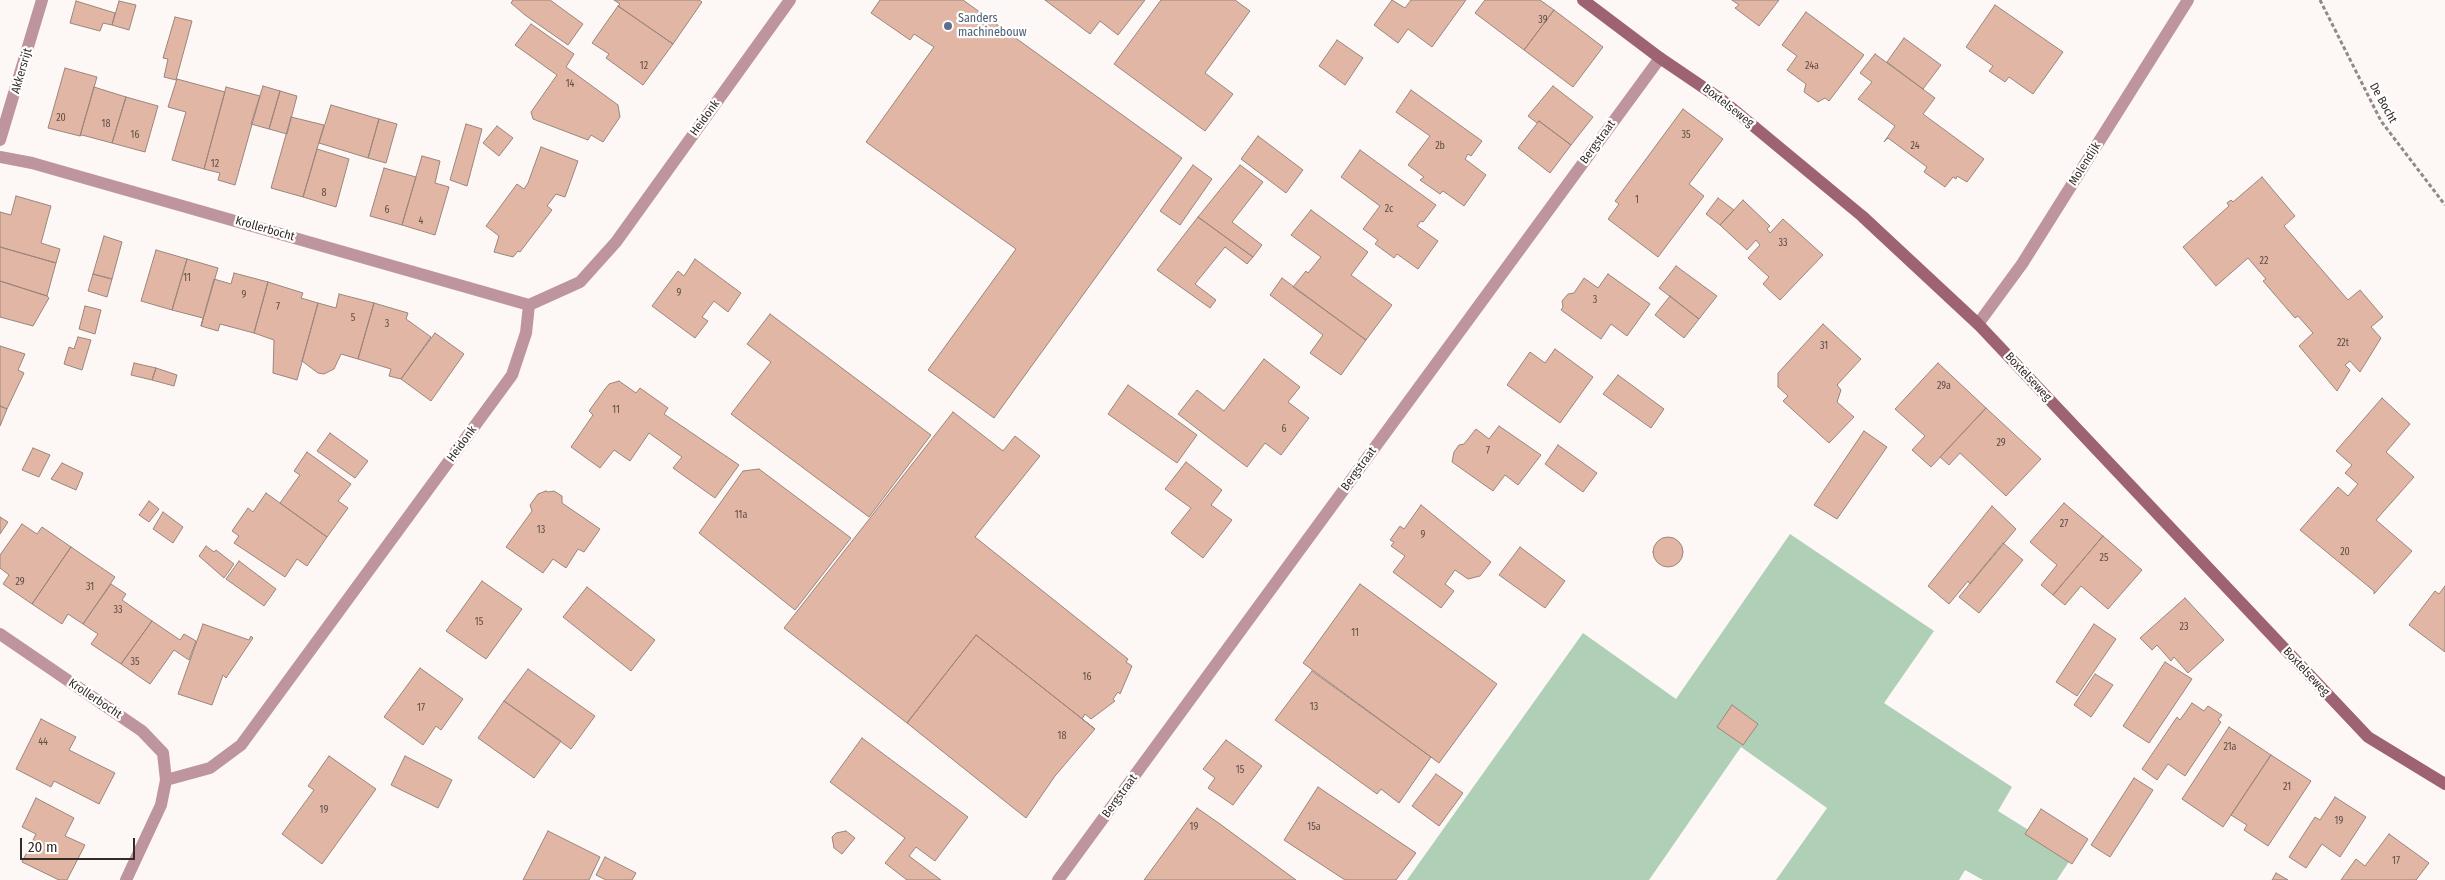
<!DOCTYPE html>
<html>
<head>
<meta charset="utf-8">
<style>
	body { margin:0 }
	#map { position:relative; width:2445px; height:880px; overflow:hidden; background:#fdf8f6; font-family:"Fira Sans Condensed",sans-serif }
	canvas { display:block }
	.scale { position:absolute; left:20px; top:838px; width:115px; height:22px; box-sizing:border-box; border:2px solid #352c28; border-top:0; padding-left:6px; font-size:15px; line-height:18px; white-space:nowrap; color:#352c28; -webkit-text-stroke:4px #fff; paint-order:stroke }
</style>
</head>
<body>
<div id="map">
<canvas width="2445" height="880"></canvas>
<div class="scale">20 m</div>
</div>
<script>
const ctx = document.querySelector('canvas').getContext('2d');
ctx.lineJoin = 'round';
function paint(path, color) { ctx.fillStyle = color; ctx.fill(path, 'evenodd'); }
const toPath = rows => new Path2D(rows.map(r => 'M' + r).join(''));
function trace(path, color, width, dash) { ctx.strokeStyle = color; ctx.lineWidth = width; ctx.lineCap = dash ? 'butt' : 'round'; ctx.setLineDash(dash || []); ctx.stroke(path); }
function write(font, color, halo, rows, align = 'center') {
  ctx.font = font + ' "Fira Sans Condensed",sans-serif'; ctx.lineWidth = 4.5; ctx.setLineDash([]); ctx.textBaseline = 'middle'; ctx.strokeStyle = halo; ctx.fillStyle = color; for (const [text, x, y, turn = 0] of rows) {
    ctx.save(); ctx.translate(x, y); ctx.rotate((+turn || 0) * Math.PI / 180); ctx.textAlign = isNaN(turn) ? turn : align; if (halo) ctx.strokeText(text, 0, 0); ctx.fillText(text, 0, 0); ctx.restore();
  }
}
const green = toPath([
	[1790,534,1934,631,1884,703,2012,787,1998,811,2072,857,2057,880,1983,880,1965,870,1959,880,1776,880,1827,808,1741,747,1649,880,1407,880,1583,633,1676,699]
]);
const building = toPath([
	[513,0,550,0,583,24,568,45,525,15,511,3,513,0],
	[614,0,699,0,702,2,673,44,618,6,620,4,614,0],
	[880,0,963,0,1182,158,994,418,928,370,1016,249,866,142,934,47,914,34,910,40,871,13,880,0],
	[1045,0,1145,0,1118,35,1100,21,1090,34,1045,0],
	[1161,0,1235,0,1250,11,1205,73,1233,94,1205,131,1114,64,1161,0],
	[1392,0,1405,8,1411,0,1466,0,1432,47,1408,29,1398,43,1374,25,1392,0],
	[1485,0,1540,0,1554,10,1524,50,1475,13,1485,0],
	[1732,0,1779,0,1759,26,1735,8,1739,5,1732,0],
	[76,1,115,13,112,25,103,23,100,31,70,23,76,1],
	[119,1,136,5,129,30,112,25,119,1],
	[1995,5,2063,52,2033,94,2009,77,2005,82,1989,71,1993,66,1966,47,1995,5],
	[618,6,673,44,643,85,606,58,609,54,592,43,618,6],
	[1554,10,1603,47,1573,87,1524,50,1554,10],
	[1806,12,1864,55,1829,101,1825,98,1818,102,1804,92,1806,84,1787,70,1797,56,1782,45,1806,12],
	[175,17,192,21,176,80,164,77,168,59,163,58,175,17],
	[531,24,574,54,566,67,618,105,620,117,603,142,591,135,588,140,533,119,531,112,557,75,515,45,531,24],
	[1904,38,1941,65,1923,89,1887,62,1904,38],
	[1337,40,1363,58,1345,85,1319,66,1337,40],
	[1875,54,1935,98,1923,114,1984,159,1967,182,1957,176,1956,179,1953,177,1945,187,1924,172,1927,167,1888,138,1884,142,1895,126,1858,99,1872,82,1860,73,1875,54],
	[65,68,97,77,80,136,48,128,65,68],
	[177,79,225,92,204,169,172,160,186,112,168,107,177,79],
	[263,86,280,91,269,129,251,124,263,86],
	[1553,86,1593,117,1571,145,1539,121,1537,123,1528,116,1553,86],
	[94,87,126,97,112,143,82,135,80,136,94,87],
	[226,87,260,96,235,185,218,180,220,173,204,169,226,87],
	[1411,90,1482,141,1471,156,1468,154,1465,159,1486,175,1464,206,1443,191,1440,194,1420,180,1424,177,1408,165,1430,136,1396,112,1411,90],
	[280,91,297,96,287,134,269,129,280,91],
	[126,97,158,106,145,152,112,143,126,97],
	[331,105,379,119,368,158,319,143,331,105],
	[1683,109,1723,139,1689,184,1704,196,1658,257,1608,219,1619,204,1615,201,1683,109],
	[291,117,324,125,303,197,271,188,291,117],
	[379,119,397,124,386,163,368,158,379,119],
	[1539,121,1571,145,1550,173,1518,148,1539,121],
	[466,124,482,129,467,186,450,180,466,124],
	[497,126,513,138,499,156,483,143,497,126],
	[1258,136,1303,170,1286,193,1241,159,1258,136],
	[541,147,578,161,565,197,556,194,547,206,552,210,520,252,518,251,513,257,494,252,499,236,486,226,517,184,524,189,528,183,541,147],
	[317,149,349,159,336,207,303,197,317,149],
	[1360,150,1436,205,1423,222,1421,221,1417,226,1438,241,1418,269,1397,254,1394,258,1375,244,1378,240,1363,229,1380,206,1341,177,1360,150],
	[422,156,440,161,435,183,449,187,435,235,402,225,422,156],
	[1193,165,1212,179,1180,225,1160,211,1193,165],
	[1240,165,1263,182,1232,222,1262,245,1253,257,1198,217,1240,165],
	[384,168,416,177,402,225,370,216,384,168],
	[2262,177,2295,216,2284,226,2348,300,2360,290,2383,317,2371,327,2381,338,2360,372,2350,361,2345,365,2350,370,2337,391,2299,346,2313,333,2298,316,2295,318,2263,281,2266,279,2248,258,2216,286,2183,247,2229,206,2227,203,2231,200,2233,202,2262,177],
	[16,196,51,206,41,243,60,249,56,263,0,247,0,212,11,215,16,196],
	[1718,198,1734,210,1720,225,1706,214,1718,198],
	[1743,200,1770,226,1767,229,1770,233,1783,219,1823,255,1780,300,1763,284,1769,277,1748,258,1760,245,1756,240,1747,250,1720,225,1743,200],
	[1311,210,1368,252,1351,275,1392,305,1366,340,1293,287,1306,271,1308,273,1321,257,1291,235,1311,210],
	[1198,217,1253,257,1247,264,1225,247,1195,284,1216,300,1210,308,1157,270,1198,217],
	[104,236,122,242,112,279,93,274,104,236],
	[0,247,56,263,47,296,0,281,0,247],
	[156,250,187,259,172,310,141,301,156,250],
	[187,259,218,268,201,326,203,318,172,310,187,259],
	[695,259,741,293,728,312,714,301,702,317,708,321,695,338,652,306,678,271,684,276,695,259],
	[1676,266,1717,296,1699,319,1659,288,1676,266],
	[234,273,268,282,254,333,220,324,218,331,201,326,214,279,231,284,234,273],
	[93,274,112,279,107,297,88,291,93,274],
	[1608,274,1650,304,1627,336,1611,324,1601,339,1561,310,1563,307,1562,301,1568,294,1574,293,1584,278,1598,288,1608,274],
	[1282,278,1366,340,1341,375,1310,353,1323,335,1270,295,1282,278],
	[0,281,47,296,49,298,33,326,0,317,0,281],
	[268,282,303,293,301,298,318,303,297,380,273,373,274,340,254,333,268,282],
	[339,294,374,303,358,359,341,354,334,369,324,374,318,373,302,361,318,303,336,308,339,294],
	[1670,296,1699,319,1684,338,1655,315,1670,296],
	[374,303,408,313,406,319,431,337,401,379,389,376,391,369,358,359,374,303],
	[85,306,101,310,95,334,79,329,85,306],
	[770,314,931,435,869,517,731,414,771,362,747,344,770,314],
	[1823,324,1861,359,1837,385,1841,390,1837,402,1854,417,1829,443,1783,401,1788,396,1778,387,1778,373,1823,324],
	[435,333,464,354,431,401,401,379,435,333],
	[78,337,91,340,82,370,64,364,69,347,74,349,78,337],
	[0,346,25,354,18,370,24,373,7,409,0,406,0,346],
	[1555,349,1593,377,1560,423,1507,385,1530,352,1545,363,1555,349],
	[1264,359,1300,387,1288,402,1309,418,1281,455,1265,443,1247,467,1178,414,1197,390,1224,411,1264,359],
	[134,363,156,368,152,380,131,375,134,363],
	[1938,363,1986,408,1931,467,1912,450,1925,436,1895,409,1938,363],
	[156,368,177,375,174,386,152,380,156,368],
	[1618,375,1664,409,1651,428,1603,394,1618,375],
	[619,381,636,393,640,388,668,408,664,414,739,465,715,498,673,468,682,457,649,433,630,461,614,450,600,468,571,447,593,415,589,411,605,389,609,384,619,381],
	[1128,385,1197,435,1177,463,1108,414,1128,385],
	[2382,398,2410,424,2386,452,2414,477,2376,520,2412,551,2374,594,2374,591,2300,530,2338,487,2348,496,2358,484,2345,473,2352,465,2336,451,2382,398],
	[0,406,7,409,0,426,0,406],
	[1986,408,2041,459,2006,496,1960,453,1949,465,1940,457,1986,408],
	[953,412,1003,451,1015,436,1040,456,975,537,1128,659,1126,662,1132,666,1120,694,1118,692,1113,699,1115,701,1091,719,1085,714,1082,719,1095,729,976,635,907,723,784,628,953,412],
	[1499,426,1541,455,1518,485,1505,475,1493,491,1452,462,1454,452,1459,445,1464,444,1476,429,1489,439,1499,426],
	[1864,431,1887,447,1837,519,1814,505,1864,431],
	[330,433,368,461,355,478,317,451,330,433],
	[1558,445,1597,473,1583,492,1545,464,1558,445],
	[33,448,50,455,39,477,22,470,33,448],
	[307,452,351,484,338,501,348,508,327,537,280,503,300,475,294,471,307,452],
	[1186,462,1222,490,1211,505,1232,520,1203,558,1171,533,1191,508,1165,489,1186,462],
	[62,463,83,473,76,490,51,479,62,463],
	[759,469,851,538,795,610,699,533,743,471,759,469],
	[546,491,548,492,554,491,562,496,562,503,600,529,584,552,578,549,566,568,553,559,543,573,506,547,532,511,530,505,538,494,546,491],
	[266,493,327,537,307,566,297,559,285,577,234,543,239,536,232,531,248,508,253,512,266,493],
	[149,501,159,509,149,522,139,515,149,501],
	[2064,503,2103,536,2053,595,2041,585,2057,565,2030,542,2064,503],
	[1421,505,1491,562,1480,576,1468,579,1455,570,1445,584,1454,591,1441,608,1393,572,1405,556,1391,546,1394,542,1390,540,1400,526,1404,529,1421,505],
	[1992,506,2016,529,1970,584,1968,581,1949,604,1928,586,1992,506],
	[163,512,183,527,173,543,153,529,163,512],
	[0,517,8,522,0,534,0,517],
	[22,524,37,534,42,527,71,547,32,604,3,584,9,575,0,568,0,555,22,524],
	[2103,536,2142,570,2108,609,2081,586,2065,605,2053,595,2103,536],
	'1653 552a15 15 0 1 1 30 0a15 15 0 1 1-30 0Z',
	[2003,543,2023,560,1979,613,1959,597,2003,543],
	[206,546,214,552,216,550,234,564,224,578,199,556,206,546],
	[71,547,115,577,83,624,68,614,62,624,32,604,71,547],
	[1520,547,1565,581,1545,608,1499,575,1520,547],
	[239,561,276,589,264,606,226,579,239,561],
	[482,581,522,609,486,659,446,631,482,581],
	[111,584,126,594,122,600,152,621,121,664,91,644,98,634,83,624,111,584],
	[1360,584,1497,684,1439,763,1303,663,1360,584],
	[2445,586,2445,652,2409,625,2435,591,2439,594,2445,586],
	[587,587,655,640,631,671,563,617,587,587],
	[2185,598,2224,640,2188,673,2174,657,2171,661,2157,645,2152,650,2140,638,2185,598],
	[152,621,180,640,184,634,196,641,189,660,174,650,150,684,121,664,152,621],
	[203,624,249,640,251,636,253,638,226,678,223,675,212,705,178,694,203,624],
	[2094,624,2116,639,2077,696,2056,682,2094,624],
	[976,635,1095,729,1055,776,1026,818,907,723,976,635],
	[2165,662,2192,679,2149,743,2123,726,2165,662],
	[420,668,463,699,441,730,436,726,423,745,384,717,420,668],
	[528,669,595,716,571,749,504,701,528,669],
	[1312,671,1431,757,1399,803,1381,789,1377,794,1275,720,1312,671],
	[2095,674,2113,685,2091,717,2074,705,2095,674],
	[504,701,561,741,534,778,478,738,504,701],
	[2192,703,2204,711,2208,706,2222,715,2218,720,2221,722,2185,776,2168,764,2157,780,2142,769,2177,717,2180,720,2192,703],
	[1732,705,1758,724,1743,745,1717,727,1732,705],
	[41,719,76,737,69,750,115,773,99,804,54,781,51,787,16,769,41,719],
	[2229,727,2271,755,2223,827,2182,799,2229,727],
	[862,738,968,817,935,861,916,847,909,856,941,880,907,880,885,863,905,838,830,782,862,738],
	[1226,740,1262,766,1233,805,1208,788,1215,778,1203,769,1226,740],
	[2271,755,2311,781,2268,846,2244,830,2247,825,2231,815,2271,755],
	[329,756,376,789,322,864,282,834,314,790,308,786,329,756],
	[405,756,452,780,438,808,391,785,405,756],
	[1436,774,1463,793,1439,826,1412,806,1436,774],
	[2134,778,2153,790,2110,857,2091,845,2134,778],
	[1318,787,1416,853,1396,880,1345,880,1284,840,1318,787],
	[2335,797,2366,817,2340,857,2322,844,2306,868,2289,857,2315,817,2320,820,2335,797],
	[36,798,74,818,65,836,85,845,67,880,59,880,22,862,36,834,22,827,36,798],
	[1197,808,1220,824,1296,880,1144,880,1197,808],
	[2041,809,2088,839,2072,864,2025,834,2041,809],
	[548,831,600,857,589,880,523,880,548,831],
	[846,831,855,838,842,854,834,848,832,837,836,833,846,831],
	[2389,834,2429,863,2416,880,2341,880,2356,859,2365,866,2389,834],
	[605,857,636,873,632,880,606,880,596,875,605,857],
	[2276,873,2288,880,2272,880,2276,873]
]);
const path = toPath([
	[2320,0,2381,121,2445,205]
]);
const street = toPath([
	[0,140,42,0],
	[0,157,32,163,529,305],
	[1978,324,2022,264,2188,0],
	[0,634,142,731,163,753,166,780],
	[126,880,161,805,166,780,210,768,241,745,512,375,526,333,529,305,580,282,616,242,790,0],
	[1058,880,1660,58]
]);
const secondary = toPath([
	[1583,0,1660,58,1722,100,1862,216,1978,324,2368,737,2445,784]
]);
const markers = [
	[948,26,5,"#5c6f8a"]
];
const numberNames = [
	["39",1543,20],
	["12",644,66],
	["24a",1812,66],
	["14",570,84],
	["20",61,118],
	["18",106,124],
	["16",135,135],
	["35",1686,135],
	["2b",1440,146],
	["24",1915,146],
	["12",215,164],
	["8",324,193],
	["1",1637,200],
	["2c",1389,209],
	["6",387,210],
	["4",421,221],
	["33",1783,243],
	["22",2264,261],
	["11",187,278],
	["9",679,293],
	["9",244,295],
	["3",1595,300],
	["7",278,307],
	["5",353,318],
	["3",387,324],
	["22t",2343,343],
	["31",1824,346],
	["29a",1944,386],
	["11",616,410],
	["6",1284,429],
	["29",2001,443],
	["7",1488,451],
	["11a",741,515],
	["27",2064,524],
	["13",541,530],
	["9",1423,535],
	["20",2345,552],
	["25",2104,558],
	["29",20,582],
	["31",90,587],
	["33",118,610],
	["15",479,622],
	["23",2184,627],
	["11",1355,633],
	["35",135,662],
	["16",1087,677],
	["13",1314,707],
	["17",421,708],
	["18",1062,736],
	["44",43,742],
	["21a",2230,747],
	["15",1240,770],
	["21",2287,787],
	["19",324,810],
	["19",2339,821],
	["19",1194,827],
	["15a",1314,827],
	["17",2396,861]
];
const serviceNames = [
	["Sanders",958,19],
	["machinebouw",958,33]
];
const streetNames = [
	["Akkersrijt",22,71,-74],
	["De Bocht",2383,103,61],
	["Boxtelseweg",1728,106,38],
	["Heidonk",705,118,-54],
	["Bergstraat",1598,142,-54],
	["Molendijk",2085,164,-58],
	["Krollerbocht",265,229,16],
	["Boxtelseweg",2028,377,47],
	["Heidonk",462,444,-54],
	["Bergstraat",1359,469,-54],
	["Boxtelseweg",2306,672,47],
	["Krollerbocht",95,699,34],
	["Bergstraat",1120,796,-54]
];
paint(green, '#afcfb6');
paint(building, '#e1b6a5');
trace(building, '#9b857c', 1);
trace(path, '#908986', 3, [4, 2.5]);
trace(street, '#be949d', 12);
trace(secondary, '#9e6372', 12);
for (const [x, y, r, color] of markers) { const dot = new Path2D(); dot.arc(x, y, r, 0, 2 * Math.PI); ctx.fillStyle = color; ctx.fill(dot); trace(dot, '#fff', 2); }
write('10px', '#604e47', null, numberNames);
write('12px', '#4e5e75', '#fff', serviceNames, 'left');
write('12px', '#352c28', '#fff', streetNames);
</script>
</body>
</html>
